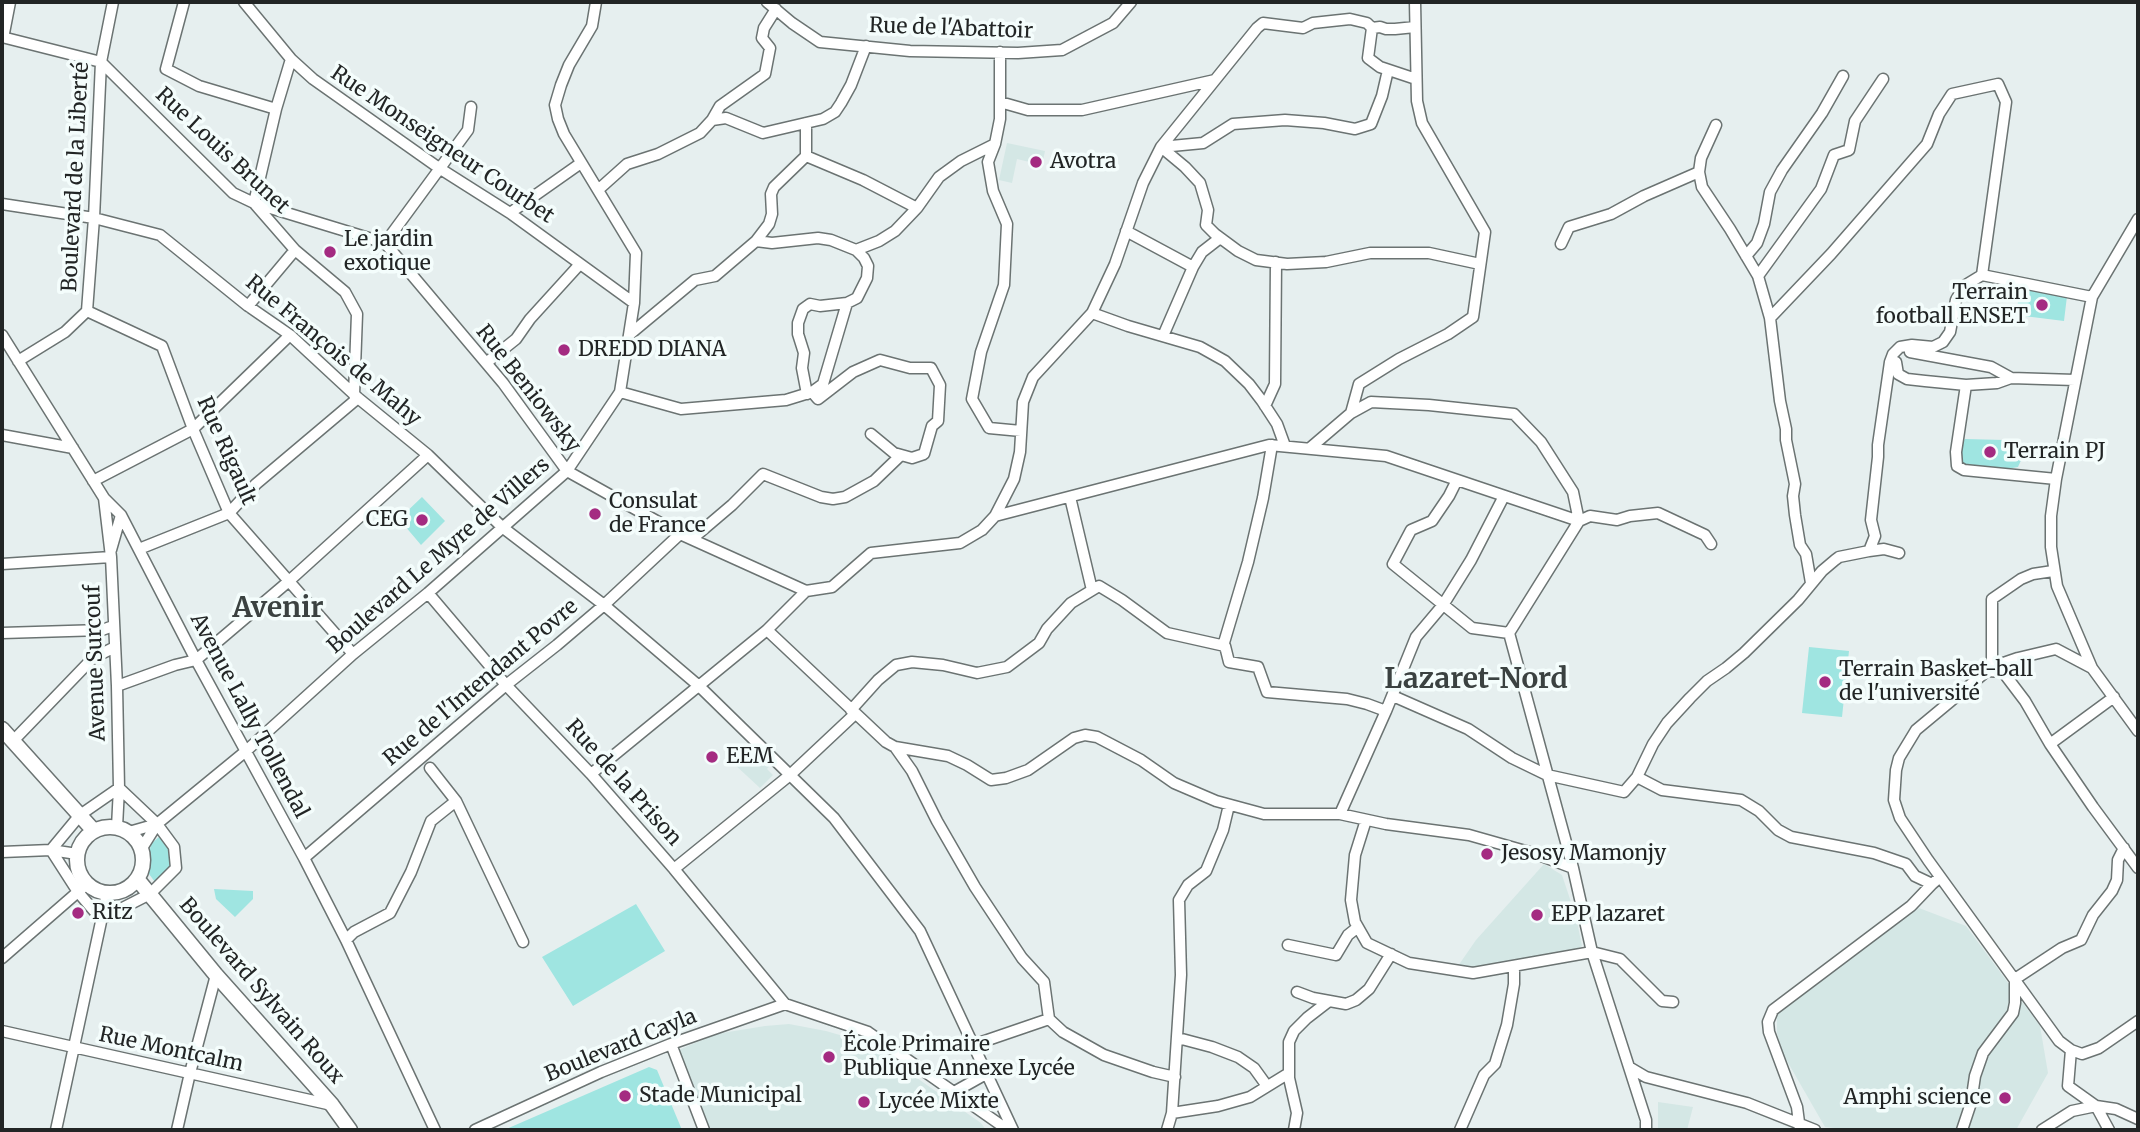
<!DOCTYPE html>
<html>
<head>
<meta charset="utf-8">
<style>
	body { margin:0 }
	#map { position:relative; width:2140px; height:1132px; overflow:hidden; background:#e6efef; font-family:Merriweather,serif }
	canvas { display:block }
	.frame { position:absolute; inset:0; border:4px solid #222525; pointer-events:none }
</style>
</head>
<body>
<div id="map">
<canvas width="2140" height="1132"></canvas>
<div class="frame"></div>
</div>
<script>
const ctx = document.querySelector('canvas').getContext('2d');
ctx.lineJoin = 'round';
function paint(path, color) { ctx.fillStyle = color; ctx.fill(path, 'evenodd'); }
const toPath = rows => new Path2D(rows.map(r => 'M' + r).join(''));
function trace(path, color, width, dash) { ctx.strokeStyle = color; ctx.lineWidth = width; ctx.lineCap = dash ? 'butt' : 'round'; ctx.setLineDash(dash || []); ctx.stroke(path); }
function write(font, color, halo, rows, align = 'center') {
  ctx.font = font + ' Merriweather,serif'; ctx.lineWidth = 7; ctx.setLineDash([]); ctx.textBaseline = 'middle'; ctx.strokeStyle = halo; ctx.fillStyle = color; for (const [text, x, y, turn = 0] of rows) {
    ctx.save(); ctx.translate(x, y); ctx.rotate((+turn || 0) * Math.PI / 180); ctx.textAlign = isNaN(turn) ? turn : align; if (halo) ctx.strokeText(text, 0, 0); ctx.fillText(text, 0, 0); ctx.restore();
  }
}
const built = toPath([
	[1007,143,1045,151,1042,165,1017,159,1012,183,999,180],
	[751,745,754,748,757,746,773,762,767,769,773,775,760,788,733,763],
	[1544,864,1562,875,1576,917,1582,946,1568,953,1469,969,1458,966,1476,940],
	[1919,908,1966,926,2040,1026,2048,1073,2016,1130,1853,1130,1825,1127,1783,1054,1777,1033,1777,1010],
	[789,1024,826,1031,867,1043,981,1123,986,1130,708,1130,674,1052,716,1034,765,1026],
	[1658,1102,1693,1107,1687,1130,1658,1130]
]);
const green = toPath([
	[2020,289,2067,296,2064,321,2016,315],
	[1965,439,2004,440,2014,442,2020,448,2022,458,2018,467,2007,469,1976,468,1963,464,1959,456,1960,446],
	[422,497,445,521,421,545,399,519],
	[1809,647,1849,651,1842,717,1802,713],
	[160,836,167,844,172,857,170,869,155,882,146,870,151,844],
	[214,889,253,891,253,899,235,917,216,899],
	[636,904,665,951,573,1006,542,957],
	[649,1067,657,1070,682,1130,504,1130]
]);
const minor = toPath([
	[184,2,166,69,199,86,276,109],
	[244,2,291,59,313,79,439,168,510,213,634,303],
	[767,2,792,23,820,42,910,51,1018,53,1062,50,1113,23,1131,2],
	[1372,28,1368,58,1380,67,1416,79],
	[2,37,101,62,233,193,254,203,295,250,345,292,357,314,354,395],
	[1000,52,1000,119,995,144,988,162,993,191,1007,224,1004,285,981,352,972,399,989,428,1021,431],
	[291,59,276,109,254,203,385,243,503,383,567,471,680,534,806,591,832,587,871,553,960,543,982,530,995,516,1269,445,1386,456,1579,521,1509,633,1573,868,1592,952,1646,1120,1646,1130],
	[1000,102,1028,110,1082,110,1215,80],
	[712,120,726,118,763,133,823,119,835,112,841,103,851,85,866,46],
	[1716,125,1701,158,1699,172,1702,187,1730,229,1758,276,1770,318,1780,401,1786,429,1786,440,1795,484,1793,496,1795,515,1800,545,1806,554,1811,583],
	[1161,147,1185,167,1200,183,1208,210,1206,225,1215,234,1238,251,1256,260,1287,264,1326,262,1370,253,1429,253,1480,264],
	[1161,147,1203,143,1233,124,1285,120,1324,123,1355,129,1371,124,1382,96,1388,70],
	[806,156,806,123],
	[598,190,627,164,658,154,700,133,712,120,720,106,765,74,770,48,762,38,764,28,776,9],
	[2,204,94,218,160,235,248,306,290,335,358,398,428,455,502,527,604,605,699,686,834,818,920,931,1013,1130],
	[510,213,581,163],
	[2138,219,2092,297,2056,479,2051,516,2051,547,2057,586,2092,668,2138,731],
	[1126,231,1193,267],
	[756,241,772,243,818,238,831,240,856,250,864,258,868,266,867,278,857,298,847,303,820,306,810,304,803,309,798,323,798,334,804,353,802,368,807,394],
	[385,243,468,130,471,107],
	[1561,244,1569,227,1611,214,1644,196,1699,172],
	[856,250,879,241,895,231,917,208],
	[1746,256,1757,243,1764,224,1770,192,1782,170,1822,113,1843,76],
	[1758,276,1821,189,1834,155,1849,150,1855,121,1883,79],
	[248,306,295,250],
	[87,311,162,346,193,429,229,513,353,654],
	[1092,313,1128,326,1200,347,1225,361,1249,384,1262,401,1277,424,1285,446],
	[1770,318,1831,254,1927,144,1939,114,1952,94,1998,84,2006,102,1982,275,2092,297],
	[2,335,104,498,121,515,196,660,304,858,346,940,435,1130],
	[629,335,695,280,715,276,756,241,769,224,772,214,771,194,774,187,806,156,863,180,917,208,939,177,961,161,995,144],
	[1163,336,1193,267,1202,252,1220,238],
	[1910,352,1991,367,2011,378,2075,380],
	[18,361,65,332,87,311,94,218,101,62,113,2],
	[1896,362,1898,374,1907,379,1925,381,1966,385,1997,383,2011,378],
	[486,363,516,339,530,319,580,264],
	[1966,385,1956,452,1957,466,1964,470,2056,479],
	[620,392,681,409,786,400,812,392,823,384,847,303],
	[812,392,818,399,853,372,880,360,910,368,931,368,940,385,938,421,932,426,924,454,912,458,894,453,871,434],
	[1265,406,1275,384,1276,262],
	[1351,413,1359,384,1399,359,1448,334,1473,317,1485,232,1422,123,1417,101,1415,2],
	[2,435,73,448],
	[1310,448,1351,413,1371,402,1429,405,1514,414,1541,442,1573,492,1579,521,1590,516,1617,520,1630,516,1658,513,1705,535,1711,544],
	[1457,480,1449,496,1432,521,1411,530,1393,564,1472,628,1509,633],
	[93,481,193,429,290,335],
	[1070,497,1092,590],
	[104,498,111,557,117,686,119,788,117,827],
	[995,516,1014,479,1020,452,1023,402,1033,377,1092,313,1115,264,1143,183,1161,147,1257,28,1263,23,1303,28,1313,23,1350,19,1367,23,1372,28,1380,27,1386,29,1395,29,1415,27],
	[692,539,732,505,763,474,821,497,833,499,845,497,874,481,901,455],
	[139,549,229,513,256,484,358,398],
	[111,550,121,515],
	[1869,551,1884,549,1899,553],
	[2,564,111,557],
	[428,593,506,685,591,774,674,869,785,1004],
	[767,630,886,742,895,747,948,756,967,765,991,780,1006,778,1028,770,1074,738,1085,735,1097,737,1141,760,1174,783,1216,801,1264,814,1340,814,1386,824,1469,835,1536,854,1573,868],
	[2,633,102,630,113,626],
	[1223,646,1248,562,1263,498,1272,445],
	[1992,667,2018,658,2056,649,2092,668],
	[1987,671,1992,667,1992,599,2021,579,2033,574,2053,571],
	[117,686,175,665,196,660,289,581,428,455],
	[1393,696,1468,729,1512,758,1547,775,1624,792,1637,777,1662,790,1741,800,1759,811,1778,830,1791,837,1874,853,1906,864,1915,876,1932,884,1940,877],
	[2114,697,2050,744,2093,807,2138,868],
	[851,710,878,680,896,665,912,662,943,665,977,673,1007,667,1039,643,1047,629,1071,603,1099,586,1122,600,1167,633,1225,646,1229,662,1258,667,1267,692,1347,699,1367,704,1386,711],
	[13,741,93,658,115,647],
	[2050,744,2025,701,2003,672,1987,671,1916,730,1899,758,1896,770,1894,800,1900,818,1928,860,2059,1041,2071,1050,2082,1054,2099,1048,2138,1021],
	[895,747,912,771,937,821,975,887,1022,958,1044,982,1049,1019,973,1045],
	[430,768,456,801,523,942],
	[591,774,767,630,806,591],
	[1637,777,1653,744,1667,723,1690,698,1707,681,1726,668,1744,653,1798,600,1822,571,1835,560,1839,557,1869,551,1875,536,1871,520,1878,457,1878,445,1890,362,1893,354,1900,347,1912,345,1933,347,1943,342,1950,332,1956,300,1964,286,1982,275],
	[119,788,157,824,174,847,176,868,150,894,101,919,78,892,51,850,80,815,119,788],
	[1340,814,1386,711,1416,637,1443,605,1471,560,1504,496],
	[1366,820,1355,855,1351,900,1355,922,1367,943,1409,963,1473,973,1592,952,1620,959,1662,1001,1673,1002],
	[129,832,157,824,246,751,353,654,428,593,567,471,620,392,634,303,636,253,564,134,558,119,555,105,561,85,569,65,592,26,596,2],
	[142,848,157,824],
	[2,852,51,850,77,854],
	[304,858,506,685,557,645,604,605,680,534],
	[674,869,790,775,855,714],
	[346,940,354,932,390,913,411,872,431,821,456,801],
	[1288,945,1336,955,1348,935,1358,927],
	[2,958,87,884],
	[1297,992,1313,998,1346,1004,1356,1000,1369,989,1391,954],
	[785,1004,868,1032,1008,1130],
	[1049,1019,1063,1032,1104,1055,1153,1072,1175,1077],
	[2,1031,332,1105],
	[1178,1038,1212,1047,1238,1057,1254,1068,1267,1086],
	[671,1044,704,1130],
	[2071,1050,2068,1086,2096,1106,2109,1130],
	[1629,1067,1646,1077,1747,1103,1815,1130],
	[954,1092,986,1074],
	[1172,1113,1218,1106,1250,1097,1289,1073],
	[56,1130,107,894],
	[177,1130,190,1073,216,975],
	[475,1130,601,1072,671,1044,785,1004],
	[1167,1130,1172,1113,1181,975,1179,900,1188,885,1206,871,1223,830,1229,805],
	[1294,1130,1297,1113,1289,1078,1289,1042,1294,1031,1307,1018,1329,1001],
	[1460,1130,1484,1075,1495,1064,1507,1025,1514,984,1514,966],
	[1800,1130,1797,1107,1769,1032,1768,1022,1773,1010,1911,906,1932,884],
	[1962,1130,1971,1103,1975,1076,1983,1053,2013,1013,2015,1003,2015,979,2062,948,2081,940,2093,915,2112,891,2117,880,2118,860,2124,848],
	[2042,1130,2072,1111,2096,1106,2116,1109,2138,1119]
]);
const major = toPath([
	[2,33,8,2],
	[2,729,94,831],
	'77 860a33 33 0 1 1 66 0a33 33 0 1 1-66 0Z',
	[138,880,216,975,332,1105,350,1130]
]);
const markers = [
	[1036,162,7,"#a42b81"],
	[330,252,7,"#a42b81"],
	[2042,305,7,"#a42b81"],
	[564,350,7,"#a42b81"],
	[1990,452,7,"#a42b81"],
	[595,514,7,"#a42b81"],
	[422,520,7,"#a42b81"],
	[1825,682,7,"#a42b81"],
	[712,757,7,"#a42b81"],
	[1487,854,7,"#a42b81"],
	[78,913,7,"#a42b81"],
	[1537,915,7,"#a42b81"],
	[829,1057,7,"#a42b81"],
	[625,1096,7,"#a42b81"],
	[2005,1098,7,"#a42b81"],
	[864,1102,7,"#a42b81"]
];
const streetNames = [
	["Rue de l'Abattoir",951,29,2],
	["Rue Monseigneur Courbet",442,145,34],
	["Rue Louis Brunet",222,151,43],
	["Boulevard de la Liberté",76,177,-87],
	["Rue François de Mahy",333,351,40],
	["Rue Beniowsky",528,389,52],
	["Rue Rigault",226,451,66],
	["Boulevard Le Myre de Villers",439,556,-41],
	["Avenue Surcouf",96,663,-92],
	["Rue de l'Intendant Povre",481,683,-40],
	["Avenue Lally Tollendal",249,716,62],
	["Rue de la Prison",623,783,48],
	["Boulevard Sylvain Roux",261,991,49],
	["Boulevard Cayla",621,1046,-22],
	["Rue Montcalm",171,1050,12]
];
const poiNames = [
	["Avotra",1050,162],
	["Le jardin",344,240],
	["exotique",344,264],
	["Terrain",2028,293,"right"],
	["football ENSET",2028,317,"right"],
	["DREDD DIANA",578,350],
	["Terrain PJ",2004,452],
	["Consulat",609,502],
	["de France",609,526],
	["CEG",408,520,"right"],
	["Terrain Basket-ball",1839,670],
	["de l'université",1839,694],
	["EEM",726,757],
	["Jesosy Mamonjy",1501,854],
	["Ritz",92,913],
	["EPP lazaret",1551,915],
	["École Primaire",843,1045],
	["Publique Annexe Lycée",843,1069],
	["Stade Municipal",639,1096],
	["Amphi science",1991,1098,"right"],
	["Lycée Mixte",878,1102]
];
const districtNames = [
	["Avenir",278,609],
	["Lazaret-Nord",1476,680]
];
paint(built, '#d4e7e5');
paint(green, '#9fe5e1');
trace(minor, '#6b7372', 13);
trace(major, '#6b7372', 17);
trace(minor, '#fff', 10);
trace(major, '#fff', 14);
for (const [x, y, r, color] of markers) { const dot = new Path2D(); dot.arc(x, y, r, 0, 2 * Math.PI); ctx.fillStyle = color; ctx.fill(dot); trace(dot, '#f4fdfc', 2.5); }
write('21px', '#222525', '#f4fdfc', streetNames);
write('21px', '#222525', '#f4fdfc', poiNames, 'left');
write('bold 28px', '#3b4241', '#f4fdfc', districtNames);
</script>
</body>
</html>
